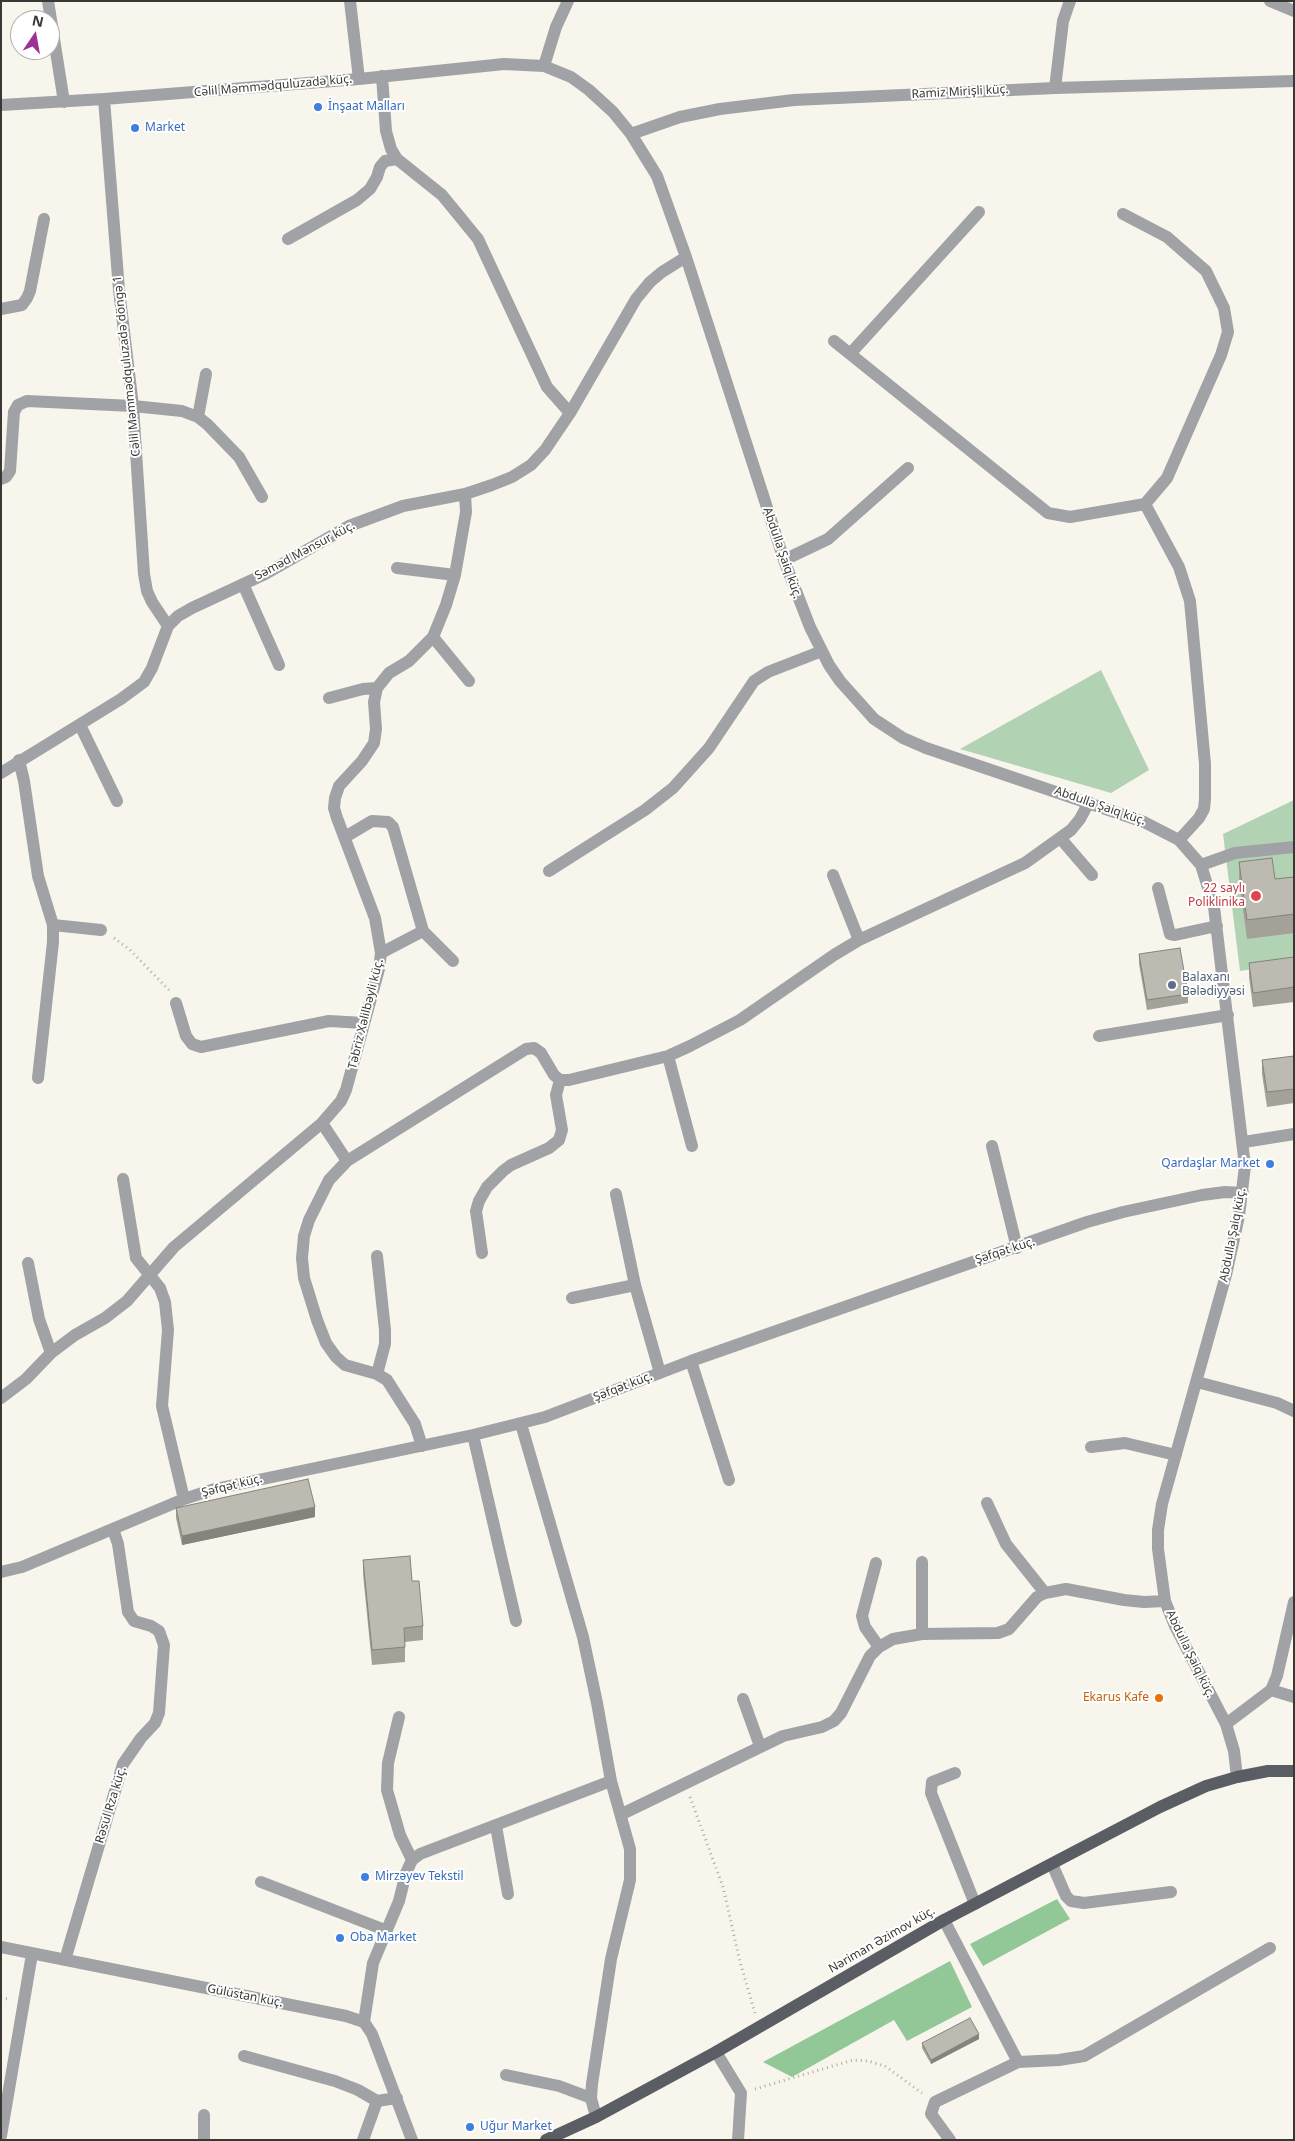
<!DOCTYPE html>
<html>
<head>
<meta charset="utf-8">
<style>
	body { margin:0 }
	#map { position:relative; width:1295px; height:2141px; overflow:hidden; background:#f8f6ec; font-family:"Noto Sans",sans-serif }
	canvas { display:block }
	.frame { position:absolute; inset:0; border:2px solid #393834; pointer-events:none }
	.north { position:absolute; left:10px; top:10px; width:50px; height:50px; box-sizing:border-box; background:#fff; border:1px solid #b0afae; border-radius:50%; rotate:12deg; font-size:14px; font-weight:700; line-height:20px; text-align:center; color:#393834 }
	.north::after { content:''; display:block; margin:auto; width:18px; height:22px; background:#9b3294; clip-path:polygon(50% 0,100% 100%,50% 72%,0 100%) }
</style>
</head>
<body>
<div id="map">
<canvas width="1295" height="2141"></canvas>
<div class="frame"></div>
<div class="north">N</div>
</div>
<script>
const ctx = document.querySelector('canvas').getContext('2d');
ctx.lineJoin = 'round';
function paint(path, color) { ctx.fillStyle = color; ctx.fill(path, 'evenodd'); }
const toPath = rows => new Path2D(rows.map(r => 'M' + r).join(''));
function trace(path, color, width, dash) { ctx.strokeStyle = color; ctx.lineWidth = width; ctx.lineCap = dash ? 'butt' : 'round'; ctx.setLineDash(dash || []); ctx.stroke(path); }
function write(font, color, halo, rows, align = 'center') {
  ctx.font = font + ' "Noto Sans",sans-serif'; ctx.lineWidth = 4; ctx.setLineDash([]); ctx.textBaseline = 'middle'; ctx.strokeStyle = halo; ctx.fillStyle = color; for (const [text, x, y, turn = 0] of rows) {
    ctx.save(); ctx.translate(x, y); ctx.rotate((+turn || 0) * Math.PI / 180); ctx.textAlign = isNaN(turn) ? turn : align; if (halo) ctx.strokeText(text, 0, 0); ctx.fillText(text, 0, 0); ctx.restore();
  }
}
const green = toPath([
	[1101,670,1149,770,1111,793,960,749],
	[1294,800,1294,963,1240,971,1223,834]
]);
const forest = toPath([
	[1057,1899,1070,1919,983,1966,970,1944],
	[950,1961,972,2007,907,2041,894,2020,792,2077,763,2062]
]);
const path = toPath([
	[114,938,130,950,169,990],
	[690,1797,723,1887,740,1962,755,2013],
	[1,1998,8,1999],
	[755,2089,853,2060,868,2061,885,2066,922,2093]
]);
const minor = toPath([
	[48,1,64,102],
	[350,1,359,79],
	[568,1,556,27,544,66,571,77,589,90,613,112,631,134,657,176,686,257,784,560,810,627,829,665,840,681,874,719,903,738,926,748,1144,822,1179,840,1201,865,1214,907,1245,1166,1239,1216,1226,1275,1162,1504,1158,1530,1158,1549,1165,1601,1175,1626,1226,1724,1234,1751,1237,1777],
	[1270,1,1294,11],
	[382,76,386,131,391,149,397,159,442,195,478,239,547,387,570,413],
	[1055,88,1063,21,1070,1],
	[104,99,119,290,133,406,144,574,147,591,152,602,168,626],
	[1,105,104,99,359,79,504,64,544,66],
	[631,134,680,117,720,109,794,100,1055,88,1294,81],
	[288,239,357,200,370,189,377,177,380,167,385,161,397,159],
	[1,309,22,305,27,298,30,291,44,219],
	[834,341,1048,513,1070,517,1145,504,1167,478,1221,355,1228,332,1224,308,1206,271,1167,237,1123,214],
	[850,354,979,212],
	[198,417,206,374],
	[1,479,6,477,10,471,14,412,18,405,27,401,133,406,182,411,198,417,207,424,239,457,262,497],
	[1145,504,1179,567,1190,601,1205,764,1205,799,1204,809,1199,818,1179,840],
	[784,560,828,539,908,468],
	[397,568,455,575],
	[243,584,279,665],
	[433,637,469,681],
	[329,698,363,689,377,688],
	[80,725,117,801],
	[19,760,24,781,38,876,53,925,53,942,38,1078],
	[1,773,121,699,144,682,152,668,168,626,178,616,192,608,265,574,349,526,403,506,465,494,492,485,512,477,531,465,545,450,570,413,636,299,650,282,662,272,686,257],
	[345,837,372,821,388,822,393,827,423,931,453,961],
	[1061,839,1092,875],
	[1201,865,1235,853,1294,847],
	[549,871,645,810,673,788,709,748,754,681,768,672,822,651],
	[833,875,859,940],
	[1158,888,1170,934,1175,935,1217,926],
	[53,925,101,930],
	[381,953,423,931],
	[176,1003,186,1036,192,1044,201,1047,329,1021,364,1023],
	[1099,1036,1228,1015],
	[668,1056,692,1146],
	[322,1123,347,1161],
	[1244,1142,1294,1134],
	[992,1146,1017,1248],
	[123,1179,136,1258,160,1288,165,1302,168,1330,162,1406,184,1499],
	[616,1194,635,1285,660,1373],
	[482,1253,476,1211,479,1201,487,1187,503,1171,511,1165,549,1148,559,1140,562,1130,556,1095,560,1080],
	[377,1256,385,1330,385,1344,377,1374],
	[28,1263,39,1319,51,1353],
	[572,1298,635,1285],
	[691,1361,729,1480],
	[1197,1382,1277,1403,1294,1411],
	[1,1398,26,1379,51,1353,75,1335,105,1318,127,1301,174,1247,322,1123,341,1101,346,1090,379,969,381,953,375,918,337,818,334,808,335,798,339,786,362,761,374,743,376,729,374,702,377,688,389,673,409,661,433,637,446,605,455,575,466,512,465,494],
	[521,1424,583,1637,597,1703,611,1781,630,1849,630,1880,611,1959,592,2084,591,2098,596,2117],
	[473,1435,516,1621],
	[422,1446,415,1424,387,1380,377,1374,345,1365,336,1357,326,1343,317,1320,304,1278,302,1258,304,1236,309,1220,329,1180,347,1161,526,1049,534,1048,541,1053,554,1075,560,1080,569,1080,668,1056,690,1046,740,1020,834,955,859,940,1025,863,1071,830,1080,819,1089,802],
	[1091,1447,1125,1443,1176,1455],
	[987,1503,1006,1544,1045,1593],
	[876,1563,862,1616,865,1627,879,1647],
	[1,1572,22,1567,184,1499,215,1489,473,1435,545,1417,691,1361,1087,1222,1123,1212,1202,1195,1225,1192,1243,1193],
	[922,1634,922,1562],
	[1271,1690,1294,1697],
	[743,1699,760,1746],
	[399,1717,388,1763,387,1790,400,1835,412,1860],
	[1226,1724,1271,1690,1277,1676,1294,1602],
	[955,1773,932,1782,931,1793,975,1904],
	[622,1814,783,1736,822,1727,834,1721,841,1713,870,1656,879,1647,893,1639,922,1634,998,1633,1009,1629,1037,1597,1045,1593,1066,1589,1124,1600,1144,1602,1165,1601],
	[496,1826,508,1894],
	[1052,1864,1066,1896,1071,1901,1084,1903,1171,1892],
	[261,1882,385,1930],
	[944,1920,1018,2062],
	[1,1947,346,2016,364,2022,372,2034,412,2140],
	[65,1960,123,1764,141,1738,155,1723,159,1713,164,1645,159,1631,151,1626,134,1621,128,1612,118,1544,113,1529],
	[364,2022,373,1963,399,1901,406,1873,412,1860,420,1854,433,1849,611,1781],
	[716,2052,741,2093,738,2140],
	[244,2056,335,2081,358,2090,377,2101,397,2098],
	[506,2075,559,2086,591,2098],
	[1,2136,32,1954],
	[204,2140,204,2115],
	[363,2140,377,2101],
	[950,2140,931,2114,935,2102,1018,2062,1059,2060,1084,2056,1270,1948]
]);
const major = toPath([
	[546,2140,596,2117,716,2052,944,1920,1160,1807,1206,1786,1237,1777,1268,1771,1294,1771]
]);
const wall = toPath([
	[1239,862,1275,879,1294,877,1294,933,1247,939,1239,881],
	[1139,954,1188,994,1188,1003,1147,1010,1139,964],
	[1294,957,1294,1002,1253,1007,1249,977,1249,963],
	[1294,1056,1294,1103,1267,1107,1262,1074,1262,1060],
	[176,1508,315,1517,182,1545,176,1518],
	[363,1560,412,1581,423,1626,423,1640,405,1642,405,1662,372,1665,363,1574],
	[979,2039,931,2064,922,2048,922,2043]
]);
const shadedWall = toPath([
	[315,1507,315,1517,182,1545,182,1536],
	[979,2034,979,2039,931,2064,931,2060]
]);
const building = toPath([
	[1272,858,1275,879,1294,877,1294,914,1247,920,1239,862,1272,858],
	[1180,948,1188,994,1147,1000,1139,954,1180,948],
	[1294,957,1294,987,1253,993,1249,963,1294,957],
	[1294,1056,1294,1089,1267,1092,1262,1060,1294,1056],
	[308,1479,315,1507,182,1536,176,1508,308,1479],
	[410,1556,412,1581,419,1581,423,1626,404,1628,405,1647,372,1650,363,1560,410,1556],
	[970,2018,979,2034,931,2060,922,2043,970,2018]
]);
const markers = [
	[318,107,5,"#3f7fe0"],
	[135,128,5,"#3f7fe0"],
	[1256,896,6,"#e0444e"],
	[1172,985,5,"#5c6f8a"],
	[1270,1164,5,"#3f7fe0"],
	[1159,1698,5,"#e8710a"],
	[365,1877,5,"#3f7fe0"],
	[340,1938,5,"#3f7fe0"],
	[470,2127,5,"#3f7fe0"]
];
const streetNames = [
	["Cəlil Məmmədquluzadə küç.",273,86,-5],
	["Ramiz Mirişli küç.",960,92,-3],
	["Cəlil Məmmədquluzadə döngə 1",127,366,-96],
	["Səməd Mənsur küç.",305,551,-28],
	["Abdulla Şaiq küç.",782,553,71],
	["Abdulla Şaiq küç.",1100,806,19],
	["Təbriz Xəlilbəyli küç.",366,1014,-76],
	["Abdulla Şaiq küç.",1233,1235,-79],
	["Şəfqət küç.",1005,1251,-18],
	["Şəfqət küç.",623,1387,-21],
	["Şəfqət küç.",232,1486,-14],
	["Abdulla Şaiq küç.",1190,1654,64],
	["Rəsul Rza küç.",111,1805,-73],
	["Nəriman Əzimov küç.",882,1940,-30],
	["Gülüstan küç.",245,1996,11]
];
const shopNames = [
	["İnşaat Malları",328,107],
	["Market",145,128],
	["Qardaşlar Market",1260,1164,"right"],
	["Mirzəyev Tekstil",375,1877],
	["Oba Market",350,1938],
	["Uğur Market",480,2127]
];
const healthNames = [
	["22 saylı",1245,889],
	["Poliklinika",1245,903]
];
const serviceNames = [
	["Balaxanı",1182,978],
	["Bələdiyyəsi",1182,992]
];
const foodNames = [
	["Ekarus Kafe",1149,1698]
];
paint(green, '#b2d2b4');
paint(forest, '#92c797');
trace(path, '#acaaa2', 3, [1, 4]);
trace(minor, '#a0a2a6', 12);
trace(major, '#5b5d64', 12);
paint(wall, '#a3a198');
paint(shadedWall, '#84837c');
paint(building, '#bdbbb1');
trace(building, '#84837c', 1);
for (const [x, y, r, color] of markers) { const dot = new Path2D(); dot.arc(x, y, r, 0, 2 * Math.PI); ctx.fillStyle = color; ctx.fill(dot); trace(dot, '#fff', 2); }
write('12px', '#393834', '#fff', streetNames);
write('12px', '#366cbe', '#fff', shopNames, 'left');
write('12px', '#be3a42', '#fff', healthNames, 'right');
write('12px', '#4e5e75', '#fff', serviceNames, 'left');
write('12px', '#c56008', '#fff', foodNames, 'right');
</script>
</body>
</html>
